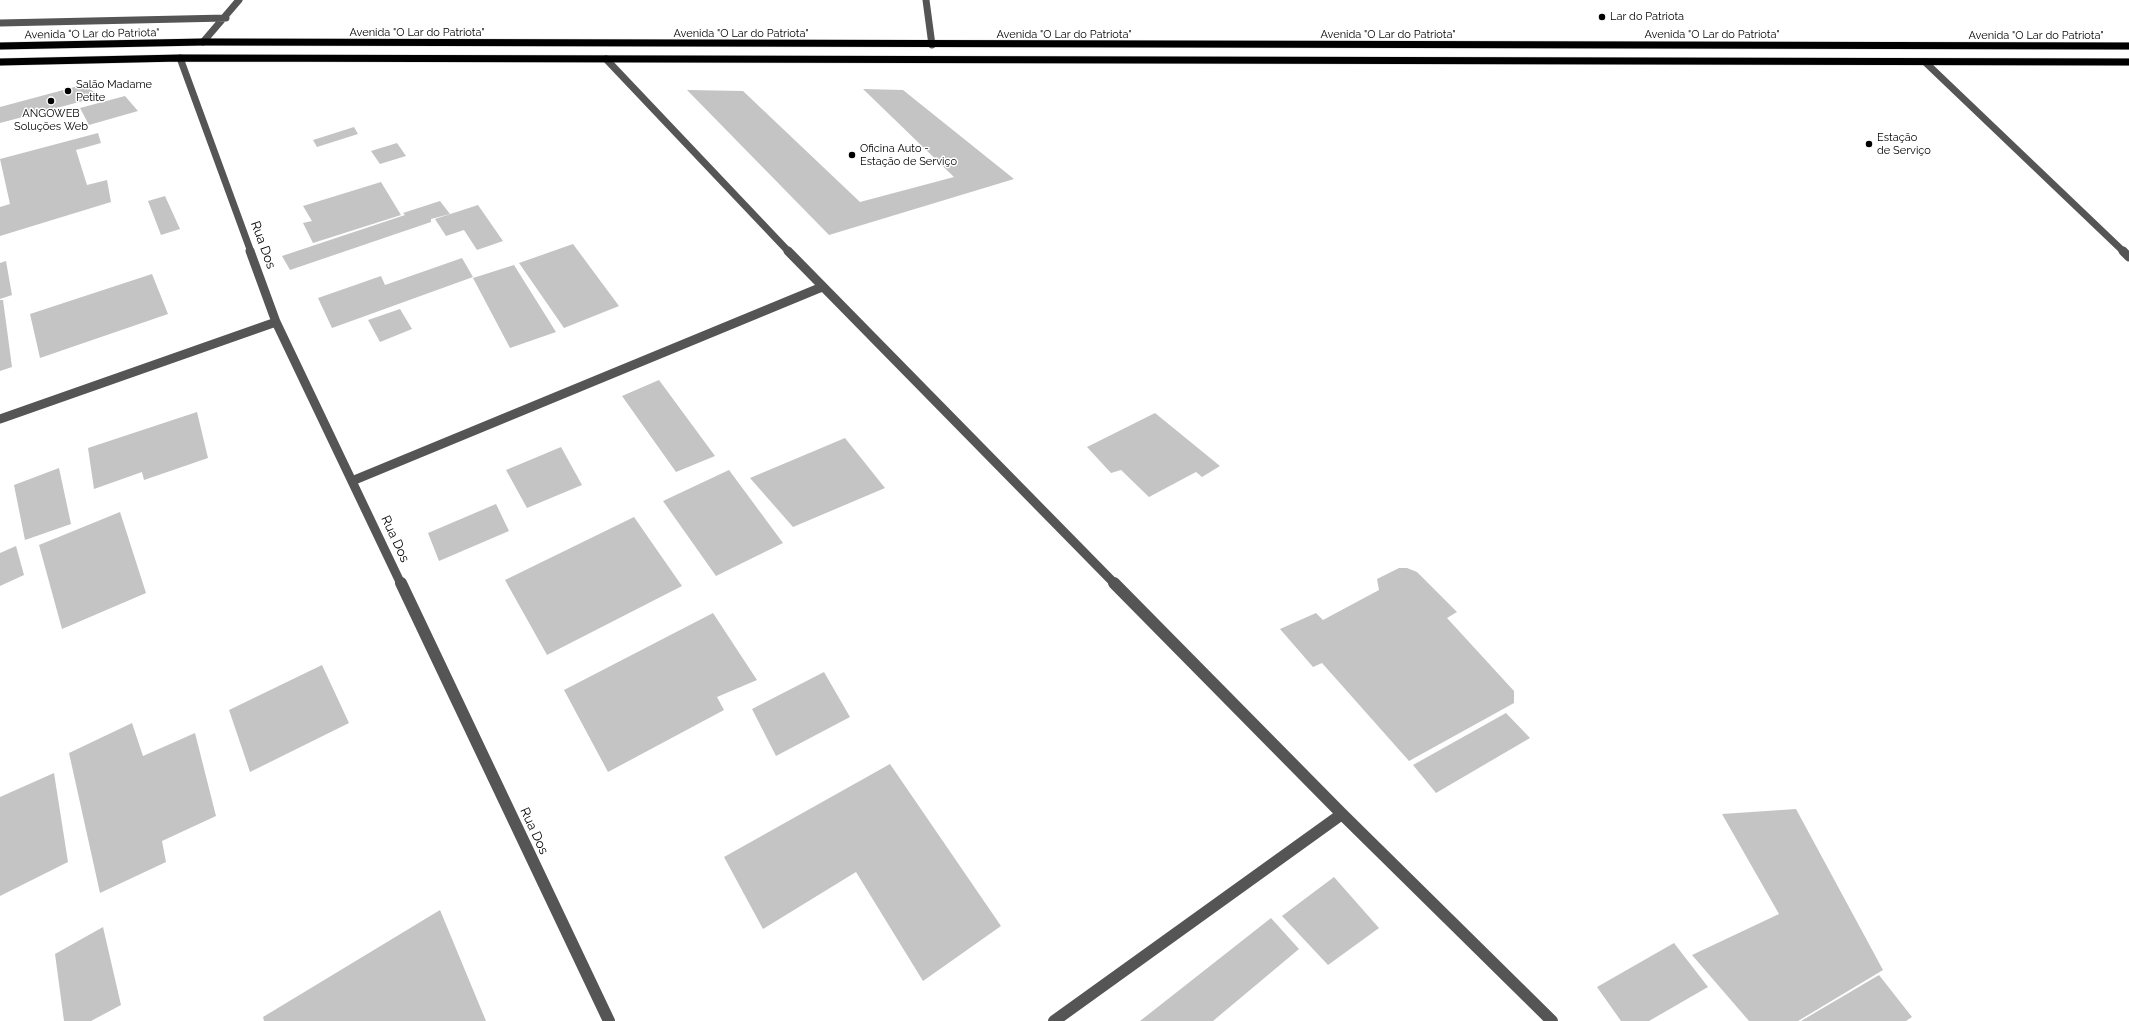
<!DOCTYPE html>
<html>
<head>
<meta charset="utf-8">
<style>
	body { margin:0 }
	canvas { display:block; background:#fff }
</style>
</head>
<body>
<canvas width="2129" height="1021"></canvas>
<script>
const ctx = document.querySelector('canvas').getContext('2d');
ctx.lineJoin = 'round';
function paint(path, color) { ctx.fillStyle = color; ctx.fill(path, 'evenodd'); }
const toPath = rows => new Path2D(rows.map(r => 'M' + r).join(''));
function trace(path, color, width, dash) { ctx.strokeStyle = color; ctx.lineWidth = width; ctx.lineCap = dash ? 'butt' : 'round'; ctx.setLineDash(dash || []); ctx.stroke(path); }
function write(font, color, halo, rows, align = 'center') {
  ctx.font = font + ' Raleway,sans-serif'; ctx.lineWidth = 3; ctx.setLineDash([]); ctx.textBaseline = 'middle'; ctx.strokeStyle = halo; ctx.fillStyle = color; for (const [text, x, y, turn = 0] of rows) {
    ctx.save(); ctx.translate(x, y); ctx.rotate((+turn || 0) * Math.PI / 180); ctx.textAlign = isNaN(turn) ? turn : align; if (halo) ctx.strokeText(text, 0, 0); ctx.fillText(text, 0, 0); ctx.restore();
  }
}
const building = toPath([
	[82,85,102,96,0,123,0,107],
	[863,89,903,90,1014,179,829,235,687,90,743,91,860,202,954,177],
	[125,96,138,111,89,125,80,108],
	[354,127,358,134,317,147,313,140],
	[98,133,101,143,76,150,87,185,107,180,111,202,0,236,0,207,10,204,0,159],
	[397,143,406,156,380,164,371,151],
	[381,182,401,215,313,243,303,223,312,221,303,206],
	[165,196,180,229,161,235,148,201],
	[440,201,450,214,431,219,431,222,290,270,282,256,405,215,403,213],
	[478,205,503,241,477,250,464,230,446,236,435,219],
	[573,244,619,306,564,328,519,263],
	[462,258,473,277,332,328,318,298,381,276,385,285],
	[6,261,12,295,0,299,0,263],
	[514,265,556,332,510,348,473,278],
	[152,274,168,314,40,358,30,314],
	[0,300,3,300,12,367,0,371],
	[400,309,412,329,380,342,368,320],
	[659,380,715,456,676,472,622,396],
	[197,412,208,458,144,480,142,472,94,489,88,448],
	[1155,413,1220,466,1202,477,1196,472,1149,497,1121,470,1111,473,1087,447],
	[845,438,885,488,793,527,750,478],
	[561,447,582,485,527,508,506,470],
	[59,468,71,524,25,540,14,485],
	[729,470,783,543,716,576,663,501],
	[496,504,509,531,439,561,428,533],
	[120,512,146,593,62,629,39,545],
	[634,517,682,586,547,655,505,580],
	[16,546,24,575,0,586,0,553],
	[1399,568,1407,568,1417,572,1457,612,1447,618,1514,691,1514,703,1409,761,1322,663,1313,667,1280,629,1316,613,1323,620,1379,590,1377,579],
	[713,613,757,680,717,697,724,710,608,772,564,690],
	[322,665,349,723,250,772,229,710],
	[824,672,850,717,776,756,752,709],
	[1506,713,1530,738,1436,793,1413,765],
	[132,723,143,756,195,733,216,816,162,841,166,862,100,893,69,753],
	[890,764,1001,926,923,981,856,872,763,929,724,857],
	[54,773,68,862,0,896,0,797],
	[1796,809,1883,970,1798,1021,1749,1021,1692,955,1779,914,1722,814],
	[1334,877,1379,928,1328,965,1282,916],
	[440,910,486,1021,264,1021,263,1017],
	[1271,918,1299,949,1213,1021,1140,1021],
	[103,927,121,1005,91,1021,64,1021,55,954],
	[1674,943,1708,987,1649,1021,1621,1021,1597,987],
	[1879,975,1912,1017,1906,1021,1801,1021]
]);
const minorFar2 = toPath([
	[926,0,932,45],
	[0,23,226,18],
	[203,42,239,0],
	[180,58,251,252],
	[606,59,789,252],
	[1925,62,2124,252]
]);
const minorFar1 = toPath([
	[250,251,276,322,401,584],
	[788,251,1115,584],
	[2123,251,2129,257],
	[0,419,276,322],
	[352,481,822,287]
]);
const minor = toPath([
	[401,583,609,1021],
	[1114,583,1342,814,1552,1021],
	[1054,1021,1342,814]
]);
const major = toPath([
	[0,46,203,42,2129,46],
	[0,62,180,58,2129,62]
]);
const markers = [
	[1602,17,4,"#000"],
	[68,91,4,"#000"],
	[51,101,4,"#000"],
	[1869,144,4,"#000"],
	[852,155,4,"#000"]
];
const farPoinames = [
	["Lar do Patriota",1610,17],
	["Salão Madame",76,85],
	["Petite",76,98],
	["ANGOWEB",51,114,"center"],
	["Soluções Web",51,127,"center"],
	["Estação",1877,138],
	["de Serviço",1877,151],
	["Oficina Auto -",860,149],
	["Estação de Serviço",860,162]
];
const farStreetnames = [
	["Avenida \"O Lar do Patriota\"",417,33],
	["Avenida \"O Lar do Patriota\"",92,34,-1],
	["Avenida \"O Lar do Patriota\"",741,34],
	["Avenida \"O Lar do Patriota\"",1064,35],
	["Avenida \"O Lar do Patriota\"",1388,35],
	["Avenida \"O Lar do Patriota\"",1712,35],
	["Avenida \"O Lar do Patriota\"",2036,36]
];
const streetNames = [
	["Rua Dos",263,245,70],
	["Rua Dos",395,539,65],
	["Rua Dos",534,831,65]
];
paint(building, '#c4c4c4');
trace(major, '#dbdbdb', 8);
trace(minorFar2, '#555', 7);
trace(minorFar1, '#555', 9);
trace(minor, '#555', 12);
trace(major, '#000', 7);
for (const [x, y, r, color] of markers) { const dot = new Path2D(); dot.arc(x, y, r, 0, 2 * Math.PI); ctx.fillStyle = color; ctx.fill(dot); trace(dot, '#fff', 1.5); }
write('11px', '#000', '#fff', farPoinames, 'left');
write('11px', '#000', '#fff', farStreetnames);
write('13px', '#000', '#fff', streetNames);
</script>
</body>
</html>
